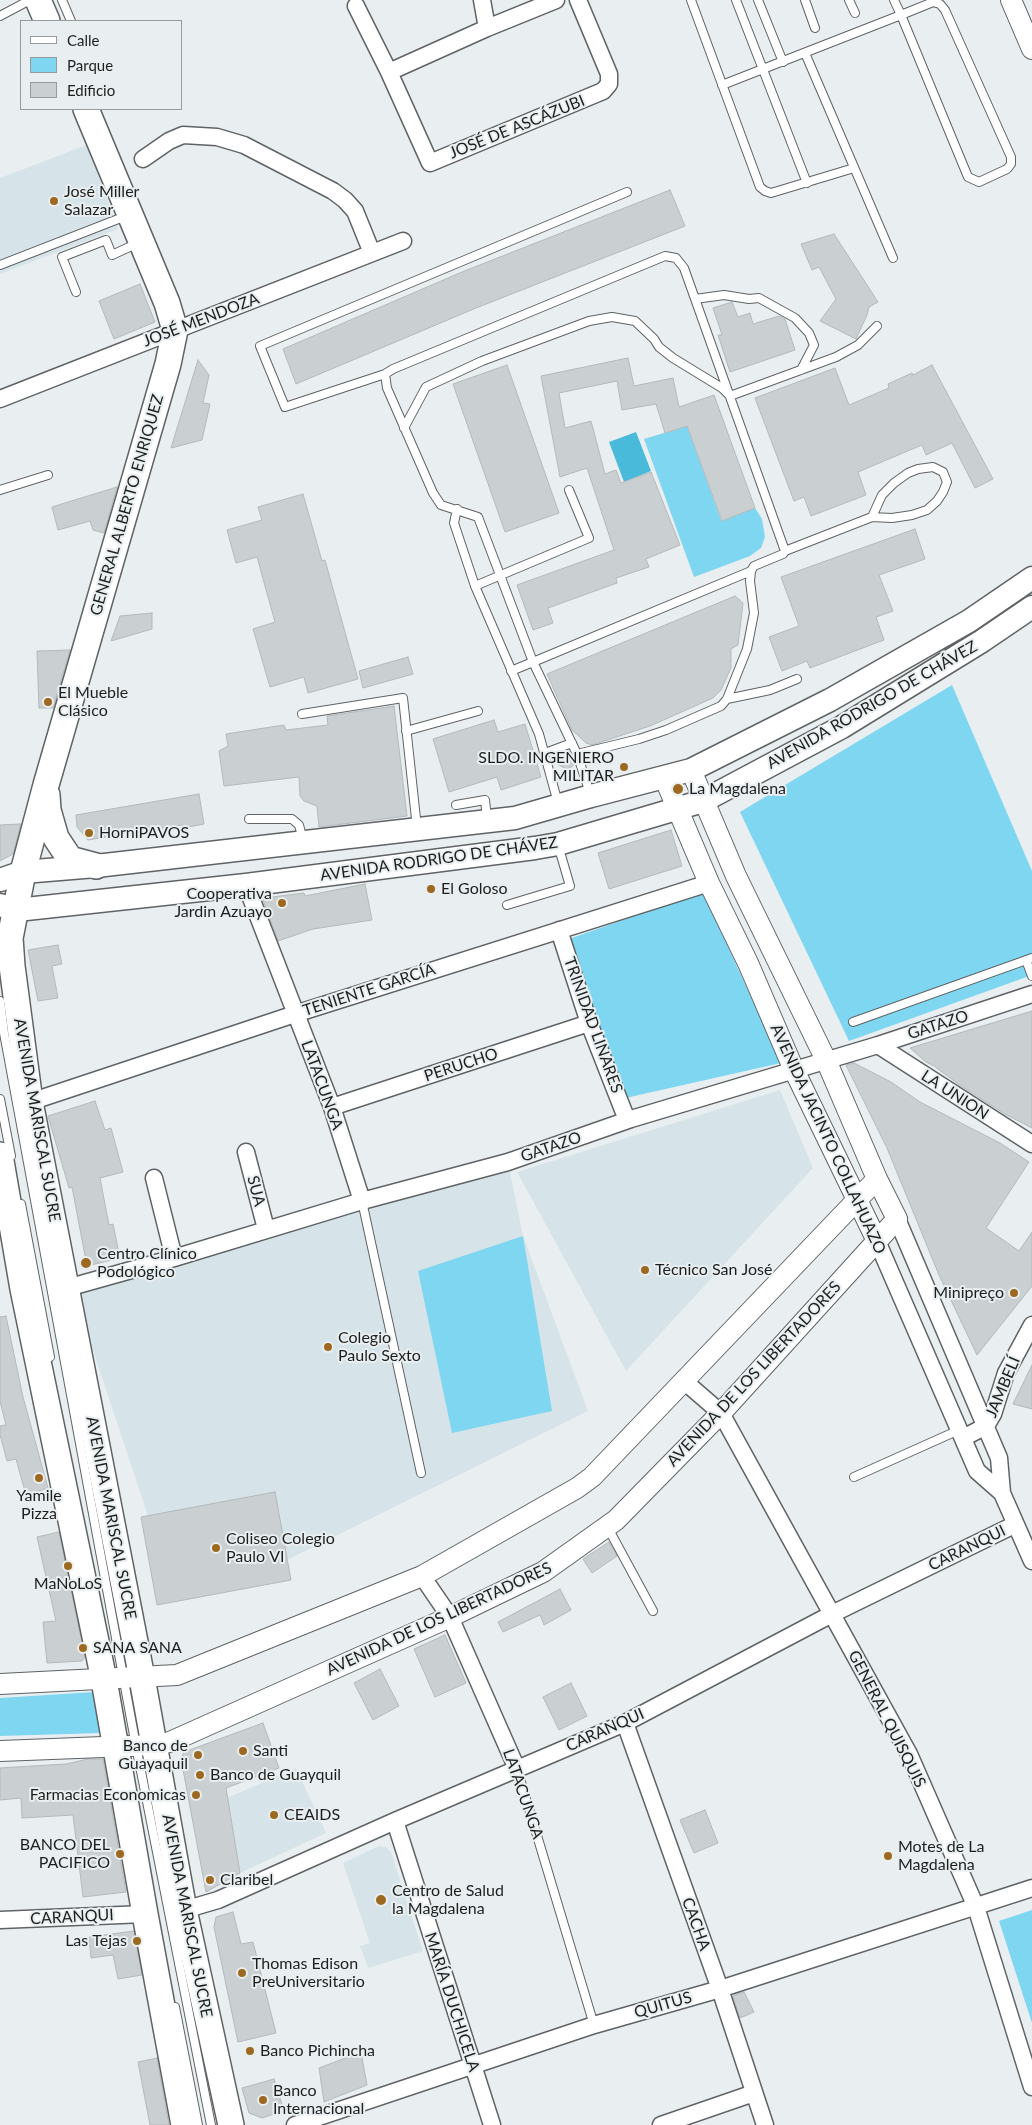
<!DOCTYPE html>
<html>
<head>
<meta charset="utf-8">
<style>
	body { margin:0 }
	#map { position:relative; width:1032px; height:2125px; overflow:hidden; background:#e9eef0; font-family:Lato,sans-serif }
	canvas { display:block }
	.legend { position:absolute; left:20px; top:20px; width:162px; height:90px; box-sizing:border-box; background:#e9eef0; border:1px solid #979b9c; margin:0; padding:6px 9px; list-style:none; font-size:15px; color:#1d1f1f }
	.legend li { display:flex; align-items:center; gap:10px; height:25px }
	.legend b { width:25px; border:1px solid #979b9c }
</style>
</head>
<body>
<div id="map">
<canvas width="1032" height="2125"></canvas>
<ul class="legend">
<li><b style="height:6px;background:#fff"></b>Calle</li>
<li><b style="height:14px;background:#7fd6f0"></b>Parque</li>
<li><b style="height:14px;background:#cacfd1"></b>Edificio</li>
</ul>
</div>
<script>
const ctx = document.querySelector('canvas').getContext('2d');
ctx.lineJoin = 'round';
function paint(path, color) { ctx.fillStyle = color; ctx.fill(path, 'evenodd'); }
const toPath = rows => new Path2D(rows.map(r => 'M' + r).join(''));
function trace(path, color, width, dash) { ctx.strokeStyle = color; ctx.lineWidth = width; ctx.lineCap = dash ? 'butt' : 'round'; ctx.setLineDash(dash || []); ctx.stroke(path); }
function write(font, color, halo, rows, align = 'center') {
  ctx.font = font + ' Lato,sans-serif'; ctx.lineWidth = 4; ctx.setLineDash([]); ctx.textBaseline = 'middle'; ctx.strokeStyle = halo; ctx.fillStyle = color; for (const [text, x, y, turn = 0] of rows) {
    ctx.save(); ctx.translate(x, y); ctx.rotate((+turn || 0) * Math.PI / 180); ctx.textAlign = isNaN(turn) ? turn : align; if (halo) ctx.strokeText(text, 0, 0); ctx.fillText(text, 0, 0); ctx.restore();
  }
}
const built = toPath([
	[87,145,118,229,0,274,0,178],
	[780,1090,813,1168,626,1371,517,1172],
	[508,1162,523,1236,588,1411,277,1565,176,1600,71,1284],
	[296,1768,326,1833,240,1873,227,1798],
	[379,1846,386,1847,391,1852,423,1951,368,1968,360,1946,370,1943,343,1863]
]);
const green = toPath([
	[687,426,721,520,755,508,762,519,765,537,761,548,750,556,694,577,644,439],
	[952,685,1032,871,1032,975,849,1041,740,812],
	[703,892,781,1063,621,1099,566,940],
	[523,1236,552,1411,452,1433,418,1271],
	[95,1692,101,1733,0,1736,0,1698],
	[1032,1910,1032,2023,999,1921]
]);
const water = toPath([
	[636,432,651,471,624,482,609,442]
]);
const building = toPath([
	[670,190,685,226,476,308,296,384,283,349,462,272,670,190],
	[834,234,878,302,869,307,867,315,856,339,820,321,836,299,819,267,812,270,801,244,834,234],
	[140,284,155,322,114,339,99,301,140,284],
	[732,302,738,317,750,313,753,324,779,316,785,319,795,350,730,372,718,335,722,335,713,308,732,302],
	[628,358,634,386,673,378,679,407,714,395,755,508,722,521,687,426,665,433,656,404,622,410,617,381,559,393,565,428,591,421,605,474,616,470,621,483,651,472,680,545,646,559,649,567,616,578,617,583,548,608,553,623,533,630,517,585,614,550,587,468,560,477,541,376,628,358],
	[198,360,209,375,203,403,210,404,202,440,171,448,198,360],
	[507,365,559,513,505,532,453,384,507,365],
	[932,365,993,479,975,488,952,443,926,455,922,445,858,472,866,495,811,516,804,497,794,501,755,398,835,368,849,405,889,388,888,384,912,373,913,375,932,365],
	[117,487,104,533,93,530,90,521,58,530,52,507,117,487],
	[303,494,322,561,325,560,358,679,308,693,304,677,270,687,253,629,275,622,257,557,236,563,227,530,262,520,258,507,303,494],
	[915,529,925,559,879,575,893,611,876,617,884,640,810,668,807,661,782,671,769,637,799,626,781,577,915,529],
	[735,596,743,603,738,645,731,649,731,668,721,690,713,698,650,726,592,745,586,743,572,730,547,674,735,596],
	[152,613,152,629,111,641,120,616,152,613],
	[70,650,53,708,39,708,37,651,70,650],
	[408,657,413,674,363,688,359,671,408,657],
	[394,706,407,816,319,827,317,806,304,801,300,796,299,777,224,786,219,751,228,746,226,734,284,725,286,730,328,725,327,716,394,706],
	[494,720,498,732,525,724,541,777,501,790,497,777,449,792,433,739,494,720],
	[570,751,575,764,570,768,566,769,552,761,552,759,570,751],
	[199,794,204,824,183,828,182,825,88,840,77,827,76,815,199,794],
	[21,824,13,854,0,861,0,825,21,824],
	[671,830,682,866,609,889,598,853,671,830],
	[365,884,372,920,313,929,278,941,263,900,264,898,304,893,305,896,365,884],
	[58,945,62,964,52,966,58,998,38,1001,28,950,58,945],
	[1032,1011,1032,1128,1005,1114,961,1086,934,1066,926,1062,910,1048,1032,1011],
	[854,1063,891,1082,920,1102,1000,1143,1029,1162,986,1228,1019,1251,1032,1232,1032,1286,977,1355,939,1275,887,1148,846,1065,854,1063],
	[95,1101,105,1130,111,1128,123,1172,100,1178,109,1225,113,1224,120,1258,87,1266,72,1187,69,1188,48,1116,95,1101],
	[6,1316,23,1397,48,1488,26,1495,16,1459,7,1461,0,1435,0,1426,6,1425,0,1401,0,1317,6,1316],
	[1032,1365,1032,1409,1013,1404,1032,1365],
	[275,1492,291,1580,157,1605,141,1517,275,1492],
	[59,1532,85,1657,82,1661,47,1663,43,1622,56,1621,37,1537,59,1532],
	[609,1542,617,1556,592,1573,583,1559,609,1542],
	[560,1589,571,1610,544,1625,540,1615,503,1632,498,1622,560,1589],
	[445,1635,466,1683,435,1697,414,1649,445,1635],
	[380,1669,399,1706,373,1720,354,1683,380,1669],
	[571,1683,587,1716,559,1730,543,1697,571,1683],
	[263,1723,279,1768,226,1788,240,1873,206,1892,181,1759,184,1752,263,1723],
	[88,1759,103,1759,126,1892,83,1897,73,1815,22,1818,21,1798,0,1800,0,1768,66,1764,88,1759],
	[705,1810,718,1843,694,1853,680,1820,705,1810],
	[233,1912,241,1944,253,1942,276,2033,238,2042,214,1927,216,1917,233,1912],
	[134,1931,142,1975,118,1979,113,1955,91,1958,89,1937,134,1931],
	[744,1992,754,2012,740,2018,733,1997,734,1995,744,1992],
	[361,2052,367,2085,324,2102,319,2068,361,2052],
	[157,2058,169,2125,150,2125,138,2062,157,2058],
	[274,2079,284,2111,262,2118,249,2113,242,2088,274,2079]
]);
const service = toPath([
	[62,0,71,21],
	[691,0,760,187,765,191,771,193,854,168],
	[736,0,807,183],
	[758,0,783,62],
	[805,0,815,28],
	[849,0,855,13],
	[933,2,940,4,945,10,1011,157,1011,164,1007,169,979,182,968,177,901,15,933,2],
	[0,16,30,0],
	[805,53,893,258],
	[722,85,901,15,894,0],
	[0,265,126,216],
	[76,292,62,257,106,240,112,255,138,243],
	[695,299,724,295,749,299,759,298,795,318,809,333,814,345,801,370],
	[385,374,285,407,260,346,627,192],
	[404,428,426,387,482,361,589,321,612,317,635,321,654,339,659,347,673,358,722,388,730,396,836,357,858,345,877,326],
	[0,490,48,475],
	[457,509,454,523,475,586,539,734,558,803],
	[785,551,872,517,892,518,912,515,927,510,937,501,943,492,947,482,943,472,933,467,918,469,908,473,894,483,882,495,872,517],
	[475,586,589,538,569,490],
	[511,671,533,662,751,571,754,566,783,554,785,551,684,268,676,258,665,256,393,369,385,374,387,388,433,493,441,505,478,517,533,662,577,754],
	[727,699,770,690,797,679],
	[302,714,403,698,417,828],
	[406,731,478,711],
	[545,753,572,743],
	[590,793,577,754,639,739,666,730,721,706,727,699,747,649,754,613,750,581,751,571],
	[456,805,485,800,487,819],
	[249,819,292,819,299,825,303,840],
	[507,905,570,886,558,845],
	[1026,960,1032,976],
	[0,1001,4,1033,136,1746,211,2125],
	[853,1022,1032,958],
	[0,1099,11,1156],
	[362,1201,421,1473],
	[21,1204,50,1357],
	[854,1477,959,1430],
	[608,1528,653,1611],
	[517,1769,594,2025],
	[175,2007,198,2125]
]);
const minor = toPath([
	[482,0,487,28],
	[356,6,389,72,430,163,603,91,609,84,609,74,578,0],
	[389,72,487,28,556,0],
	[143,159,169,141,183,135,217,137,244,145,333,191,345,200,355,211,372,253],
	[0,399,403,241],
	[246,885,332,1107,362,1201],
	[559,930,589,1023,627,1120],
	[878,1045,1032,1144],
	[30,1102,295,1014,709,883],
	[332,1107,589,1023],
	[246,1152,266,1229],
	[154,1178,174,1258],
	[897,1219,999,1458,1002,1493,1032,1561],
	[877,1241,977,1471,1002,1493],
	[67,1288,174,1258,362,1201,508,1162,631,1119,878,1045,1032,994],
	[684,1381,721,1413,909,1754,976,1907,1032,2087],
	[963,1438,986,1426,993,1414,1006,1373,1032,1325],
	[422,1576,450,1617,517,1769],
	[625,1723,720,1989,765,2125],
	[395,1821,492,2125],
	[184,1910,218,1900,395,1821,625,1723,832,1614,1014,1525],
	[0,1920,145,1914],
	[295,2125,594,2025,720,1989,1032,1888],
	[661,2125,754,2093]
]);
const tertiary = toPath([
	[1011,0,1032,49],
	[664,777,709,883,748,963,794,1070,877,1241],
	[0,1684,177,1675,422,1576,577,1488,592,1477,877,1179],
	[0,1751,155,1745,170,1742,450,1617,543,1572,616,1520,721,1413,897,1219,877,1179,826,1060,736,876,691,770]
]);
const secondary = toPath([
	[0,880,23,872,96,866,515,818,591,796,691,770,830,700,969,621,1032,578],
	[0,905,17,910,246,885,535,848,558,844,703,801,842,727,982,641,1032,607]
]);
const primary = toPath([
	[38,0,47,21],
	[86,109,167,303,175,330,168,364,46,785,23,872,10,938,12,966,30,1102,142,1678,184,1910,231,2125],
	[47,795,48,810,56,838,70,859,96,866],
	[0,1155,23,1289,104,1680,145,1914,184,2125]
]);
const markers = [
	[54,201,5,"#9d6820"],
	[48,702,5,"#9d6820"],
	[624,767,5,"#9d6820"],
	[678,789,6,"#9d6820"],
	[89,833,5,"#9d6820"],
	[431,889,5,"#9d6820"],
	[282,903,5,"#9d6820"],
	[86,1263,6,"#9d6820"],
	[645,1270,5,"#9d6820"],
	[1014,1293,5,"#9d6820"],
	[328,1347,5,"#9d6820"],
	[39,1478,5,"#9d6820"],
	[216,1548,5,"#9d6820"],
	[68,1566,5,"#9d6820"],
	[83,1648,5,"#9d6820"],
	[243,1751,5,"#9d6820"],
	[198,1755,5,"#9d6820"],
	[200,1775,5,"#9d6820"],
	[196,1795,5,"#9d6820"],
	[274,1815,5,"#9d6820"],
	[120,1854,5,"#9d6820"],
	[888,1856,5,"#9d6820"],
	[210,1880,5,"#9d6820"],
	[381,1900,6,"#9d6820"],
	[137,1941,5,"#9d6820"],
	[242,1973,5,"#9d6820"],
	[250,2051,5,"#9d6820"],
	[263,2100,5,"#9d6820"]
];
const streetNames = [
	["JOSÉ DE ASCÁZUBI",517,127,-22],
	["JOSÉ MENDOZA",201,320,-21],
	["GENERAL ALBERTO ENRIQUEZ",127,505,-74],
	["AVENIDA RODRIGO DE CHÁVEZ",872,705,-30],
	["AVENIDA RODRIGO DE CHÁVEZ",439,859,-8],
	["TENIENTE GARCÍA",369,990,-18],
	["TRINIDAD LINARES",593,1025,70],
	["GATAZO",938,1025,-18],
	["PERUCHO",461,1065,-18],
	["LATACUNGA",322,1085,70],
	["LA UNION",955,1095,33],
	["AVENIDA MARISCAL SUCRE",37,1120,80],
	["AVENIDA JACINTO COLLAHUAZO",828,1139,65],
	["GATAZO",551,1147,-19],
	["SUA",256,1191,76],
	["AVENIDA DE LOS LIBERTADORES",754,1374,-47],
	["JAMBELÍ",1003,1387,-67],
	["AVENIDA MARISCAL SUCRE",111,1518,79],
	["CARANQUI",967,1548,-26],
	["AVENIDA DE LOS LIBERTADORES",439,1619,-25],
	["GENERAL QUISQUIS",887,1719,63],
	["CARANQUI",605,1730,-24],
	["LATACUNGA",523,1794,71],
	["AVENIDA MARISCAL SUCRE",187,1916,79],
	["CARANQUI",72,1917,-3],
	["CACHA",696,1924,70],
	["MARÍA DUCHICELA",452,2002,72],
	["QUITUS",663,2005,-16]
];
const poiNames = [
	["José Miller",64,192],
	["Salazar",64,210],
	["El Mueble",58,693],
	["Clásico",58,711],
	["SLDO. INGENIERO",614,758,"right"],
	["MILITAR",614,776,"right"],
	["La Magdalena",689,789],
	["HorniPAVOS",99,833],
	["El Goloso",441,889],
	["Cooperativa",272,894,"right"],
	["Jardin Azuayo",272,912,"right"],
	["Centro Clínico",97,1254],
	["Podológico",97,1272],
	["Técnico San José",655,1270],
	["Minipreço",1004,1293,"right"],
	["Colegio",338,1338],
	["Paulo Sexto",338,1356],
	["Yamile",39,1496,"center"],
	["Pizza",39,1514,"center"],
	["Coliseo Colegio",226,1539],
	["Paulo VI",226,1557],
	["MaNoLoS",68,1584,"center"],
	["SANA SANA",93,1648],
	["Banco de",188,1746,"right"],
	["Guayaquil",188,1764,"right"],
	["Santi",253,1751],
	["Banco de Guayquil",210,1775],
	["Farmacias Economicas",186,1795,"right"],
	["CEAIDS",284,1815],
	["BANCO DEL",110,1845,"right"],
	["PACIFICO",110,1863,"right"],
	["Motes de La",898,1847],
	["Magdalena",898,1865],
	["Claribel",220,1880],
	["Centro de Salud",392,1891],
	["la Magdalena",392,1909],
	["Las Tejas",127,1941,"right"],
	["Thomas Edison",252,1964],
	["PreUniversitario",252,1982],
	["Banco Pichincha",260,2051],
	["Banco",273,2091],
	["Internacional",273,2109]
];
paint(built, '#d6e4e9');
paint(green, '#7fd6f0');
paint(water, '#49bada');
paint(building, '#cacfd1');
trace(building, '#b4b9ba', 1);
trace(service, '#5f6365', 10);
trace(minor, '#5f6365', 19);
trace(tertiary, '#5f6365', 22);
trace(secondary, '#5f6365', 25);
trace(primary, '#5f6365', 28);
trace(service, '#fff', 8);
trace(minor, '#fff', 16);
trace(tertiary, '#fff', 20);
trace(secondary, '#fff', 22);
trace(primary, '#fff', 25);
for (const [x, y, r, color] of markers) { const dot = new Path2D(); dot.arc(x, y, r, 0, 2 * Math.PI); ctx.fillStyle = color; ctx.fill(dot); trace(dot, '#e9eef0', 2); }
write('16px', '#1d1f1f', '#e9eef0', streetNames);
write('16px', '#1d1f1f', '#e9eef0', poiNames, 'left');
</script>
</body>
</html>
